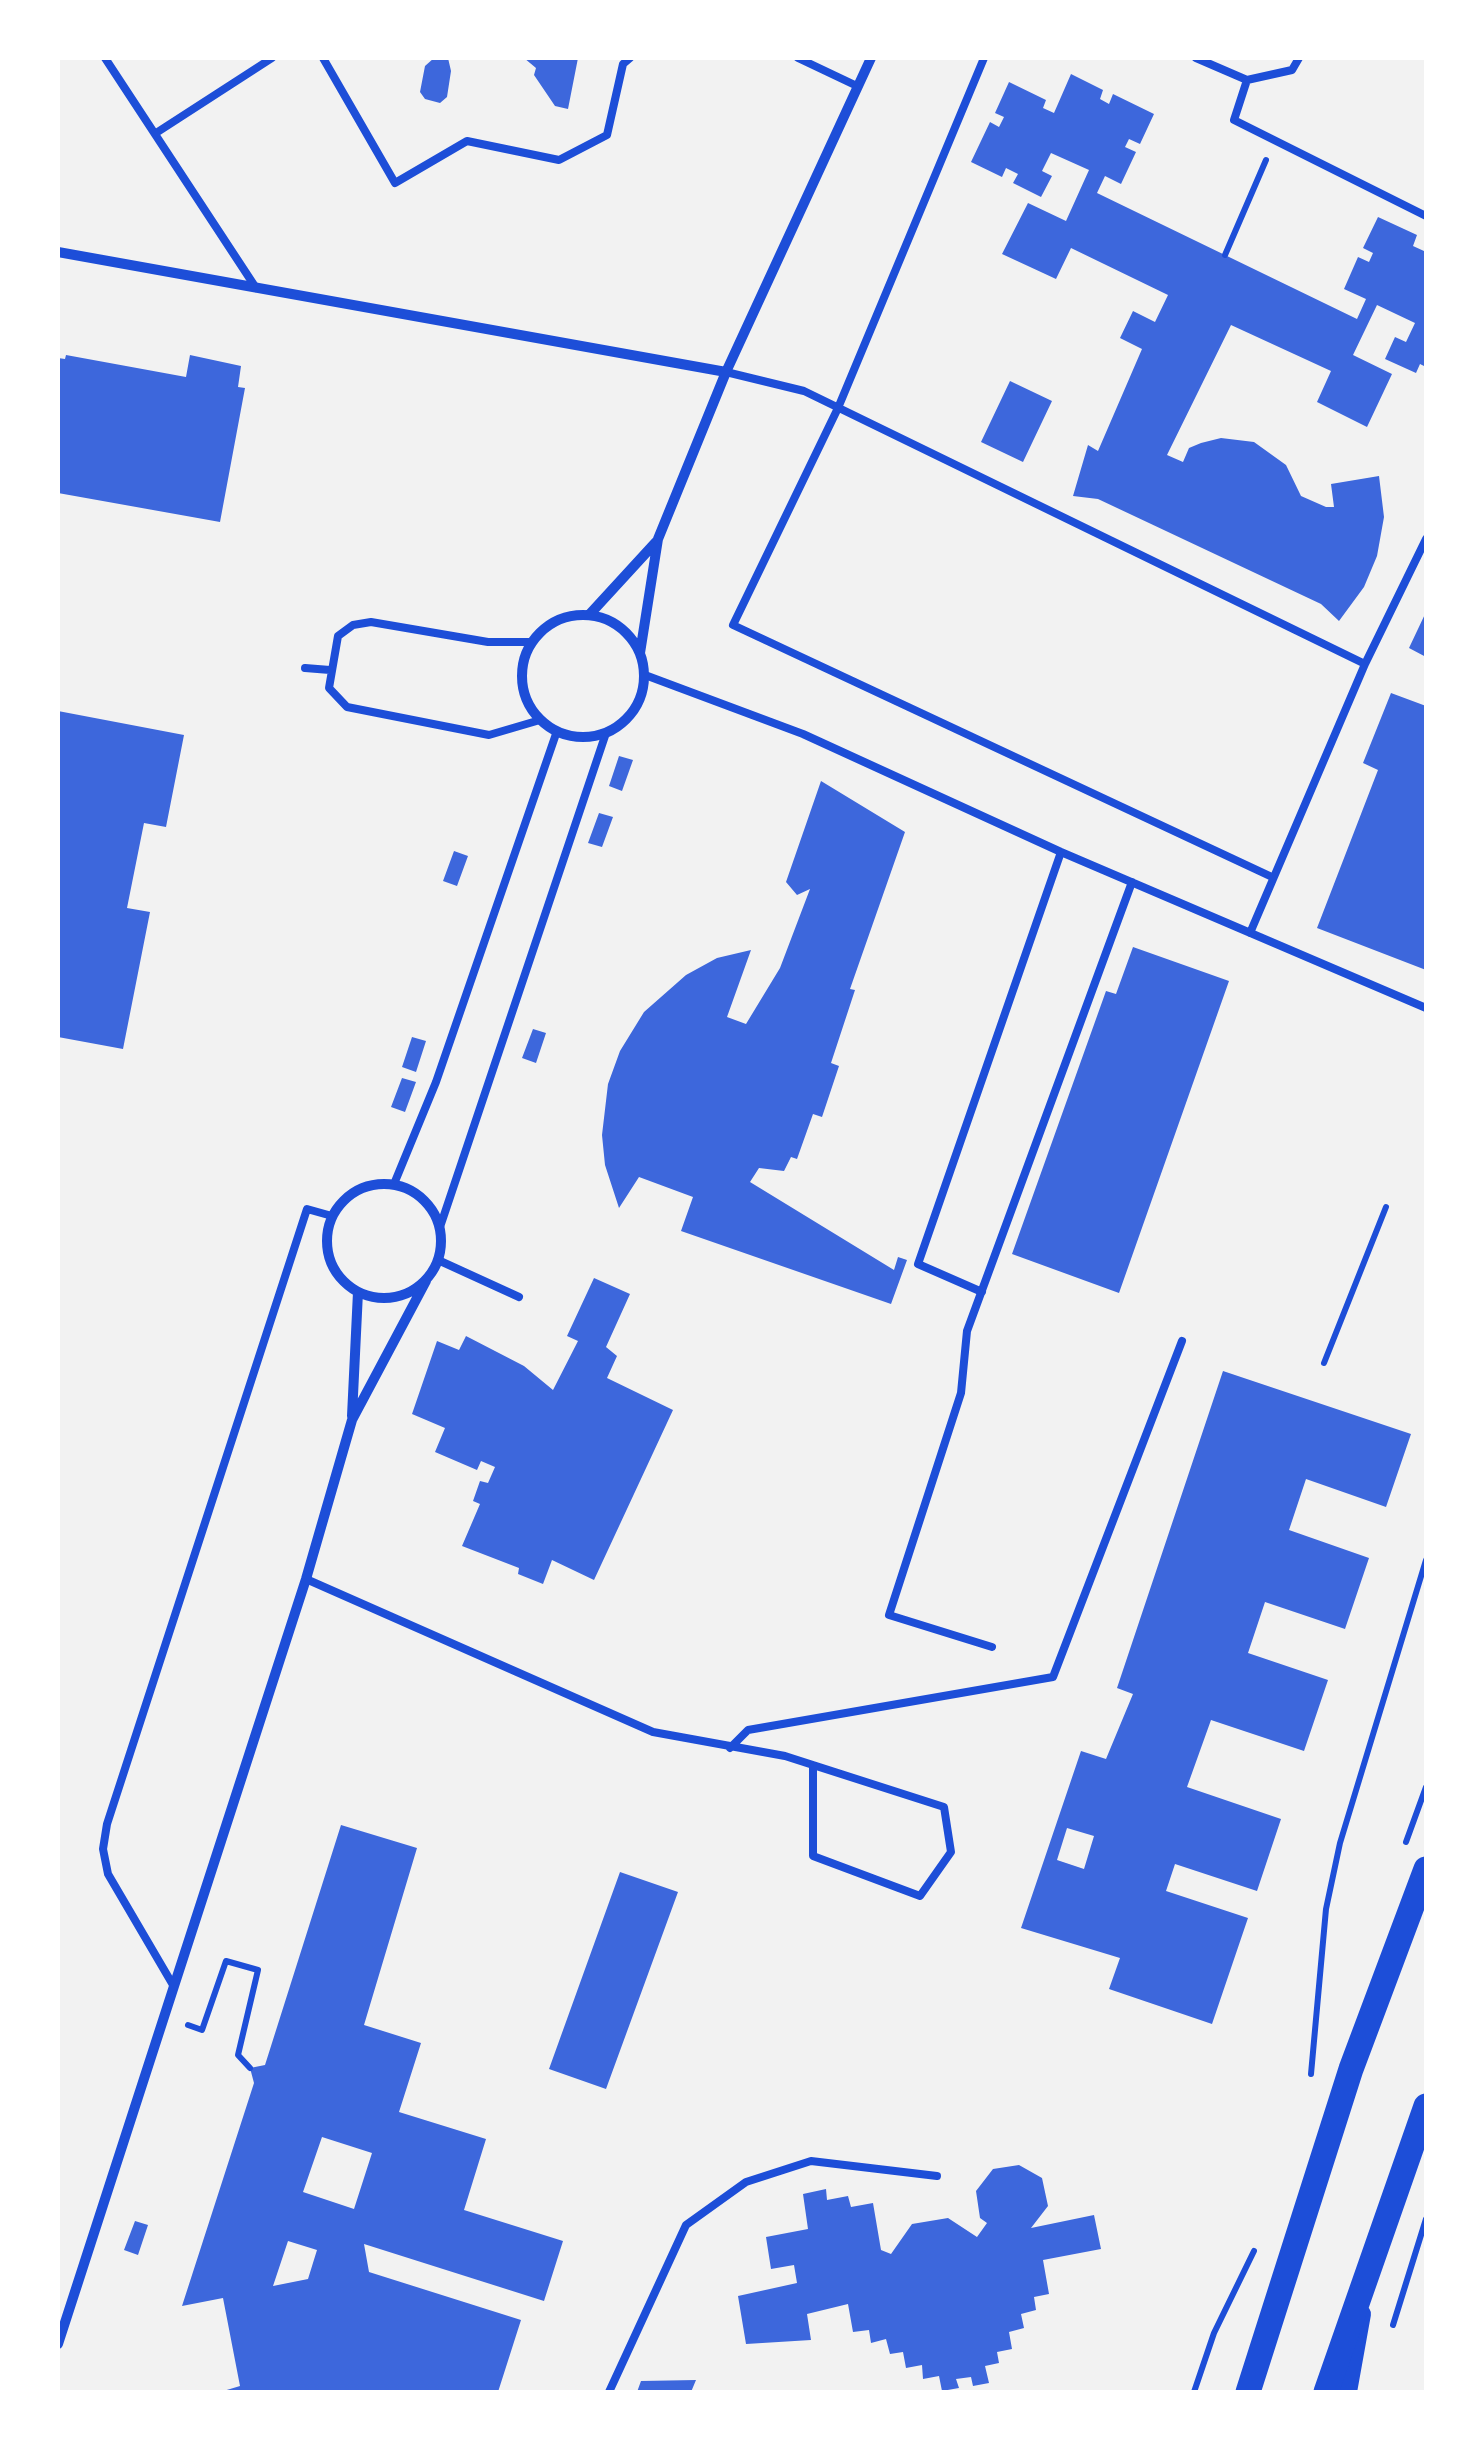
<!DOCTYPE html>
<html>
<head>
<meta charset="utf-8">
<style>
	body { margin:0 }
	#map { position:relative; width:1484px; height:2450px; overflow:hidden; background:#f2f2f2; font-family:Raleway,sans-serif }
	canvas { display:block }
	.frame { position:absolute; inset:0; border:60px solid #fff; pointer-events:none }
</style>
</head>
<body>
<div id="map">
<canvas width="1484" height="2450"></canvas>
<div class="frame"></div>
</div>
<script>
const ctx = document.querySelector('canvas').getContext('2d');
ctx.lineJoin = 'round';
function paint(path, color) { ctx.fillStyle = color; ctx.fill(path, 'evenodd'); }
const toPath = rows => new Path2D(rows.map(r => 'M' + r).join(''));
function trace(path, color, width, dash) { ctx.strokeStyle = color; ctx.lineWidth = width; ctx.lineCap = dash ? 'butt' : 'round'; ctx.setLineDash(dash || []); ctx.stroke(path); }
const building = toPath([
	[434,58,448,58,451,71,447,97,440,103,425,99,420,92,425,66],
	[524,58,578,58,568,109,555,106,534,75,536,68],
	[1071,74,1103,90,1100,99,1109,104,1113,94,1154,114,1140,144,1129,139,1125,147,1136,152,1121,184,1105,176,1097,193,1357,319,1366,299,1344,289,1358,257,1369,262,1373,253,1363,248,1378,217,1417,235,1413,246,1424,251,1426,245,1426,367,1420,364,1416,373,1385,359,1395,337,1406,342,1415,323,1377,305,1353,355,1392,374,1367,427,1317,402,1331,371,1231,325,1167,455,1183,462,1189,448,1201,443,1221,438,1254,442,1286,465,1301,496,1326,507,1334,507,1331,484,1379,476,1384,517,1377,556,1364,587,1339,621,1321,604,1098,499,1073,496,1088,445,1098,451,1142,349,1120,338,1133,311,1155,322,1168,295,1071,248,1056,279,1002,254,1028,203,1066,221,1089,170,1051,153,1042,171,1052,176,1041,197,1013,183,1018,174,1006,168,1002,177,971,162,990,122,999,127,1004,117,995,113,1009,82,1046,100,1043,108,1054,113],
	[66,355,186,377,190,355,241,366,238,387,245,388,220,522,58,493,58,358,65,359],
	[1010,381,1052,401,1023,462,981,442],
	[1426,612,1426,657,1409,648],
	[1391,693,1426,706,1426,970,1317,928,1378,770,1363,763],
	[58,711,184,735,166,827,144,823,127,908,150,912,123,1049,58,1037],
	[619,756,633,760,622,791,609,786],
	[821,781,905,832,850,989,855,990,831,1063,839,1066,822,1117,813,1114,797,1159,791,1157,784,1171,759,1168,750,1182,894,1270,898,1257,907,1260,891,1304,681,1231,693,1197,639,1177,619,1208,605,1165,602,1135,608,1084,620,1051,644,1012,686,975,717,958,751,950,727,1017,746,1024,780,968,810,889,797,895,786,882],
	[599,813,613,817,602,847,588,843],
	[454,851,468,856,457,886,443,881],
	[1133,947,1229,981,1119,1293,1012,1254,1106,991,1116,994],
	[533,1029,546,1033,536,1063,522,1058],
	[412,1037,426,1041,416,1072,402,1067],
	[402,1078,416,1082,405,1112,391,1107],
	[594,1278,630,1294,606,1347,617,1356,607,1378,673,1410,594,1580,552,1560,543,1584,518,1574,519,1568,462,1546,480,1504,473,1501,480,1481,488,1483,495,1467,481,1461,477,1470,435,1452,445,1428,412,1414,437,1341,459,1350,466,1336,524,1366,553,1390,578,1341,567,1336],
	[1223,1371,1411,1434,1386,1507,1306,1479,1289,1530,1369,1558,1345,1629,1265,1602,1248,1653,1328,1680,1304,1751,1211,1720,1187,1787,1281,1819,1257,1891,1175,1864,1166,1891,1248,1918,1212,2024,1109,1989,1120,1958,1021,1928,1081,1751,1106,1759,1133,1694,1117,1688],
	[1067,1828,1094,1836,1084,1869,1057,1860],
	[341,1825,417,1848,364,2025,421,2043,399,2112,486,2139,464,2210,563,2241,544,2301,364,2244,369,2272,521,2320,498,2392,220,2392,240,2386,223,2298,182,2306,254,2083,250,2068,265,2065],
	[322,2137,372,2153,354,2209,303,2192],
	[288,2241,317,2250,308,2279,273,2286],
	[620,1872,678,1892,606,2089,549,2069],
	[1019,2165,1042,2178,1048,2206,1031,2228,1094,2215,1101,2249,1043,2260,1049,2294,1034,2297,1036,2310,1021,2314,1024,2328,1009,2332,1012,2349,997,2352,999,2363,985,2366,989,2383,973,2386,971,2377,956,2379,959,2388,942,2391,939,2376,923,2379,922,2365,906,2368,903,2352,890,2354,886,2339,871,2343,869,2330,853,2332,848,2304,807,2314,811,2340,746,2344,738,2296,797,2283,794,2265,771,2269,766,2237,808,2229,803,2194,826,2189,827,2200,848,2196,851,2207,873,2203,881,2250,891,2254,912,2224,948,2218,977,2237,987,2223,980,2218,976,2191,993,2169],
	[135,2221,148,2225,138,2255,124,2250],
	[696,2380,691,2392,637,2392,641,2381]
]);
const path = toPath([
	[1225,255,1266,160],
	[1324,1363,1386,1207],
	[1406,1842,1426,1787],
	[188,2025,202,2030,226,1961,258,1970,238,2055,250,2068],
	[1311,2074,1326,1909,1340,1843,1426,1560],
	[1393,2325,1426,2219],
	[1194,2392,1214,2333,1254,2251]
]);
const service = toPath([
	[105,58,256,288],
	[323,58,395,183,467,141,559,160,607,135,623,64,630,58],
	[798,58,857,86],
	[984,58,838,408,733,625,1272,877],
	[1196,58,1247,80,1292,70,1299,58],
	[1247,80,1234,120,1426,216],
	[156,133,272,58],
	[726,372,804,391,1365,664,1250,933],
	[532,642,488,642,371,622,353,625,338,636,329,688,347,707,489,735,540,720],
	[1365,664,1426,539],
	[305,668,330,670],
	[645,675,803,734,1061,852,1426,1008],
	[394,1184,436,1082,557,731],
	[440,1227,606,733],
	[438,1260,519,1297],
	[982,1292,918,1264,1061,852],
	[306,1579,653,1732,785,1756,813,1765,813,1856,920,1896,951,1852,944,1807,813,1765],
	[992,1647,889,1615,961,1393,967,1331,1132,882],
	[730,1748,748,1730,1053,1677,1182,1341],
	[173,1985,108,1874,103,1849,107,1824,307,1209,332,1216],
	[609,2392,686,2225,746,2182,811,2161,937,2176]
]);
const minor = toPath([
	[58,252,726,372],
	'522 676a61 61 0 1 1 122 0a61 61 0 1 1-122 0Z',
	[589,615,656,542],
	[640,653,658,539,726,372,871,58],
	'327 1241a57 57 0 1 1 114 0a57 57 0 1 1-114 0Z',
	[352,1416,358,1292],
	[58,2344,306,1579,352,1420,426,1281]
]);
const tertiary = toPath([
	[1348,2392,1362,2314]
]);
const primary = toPath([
	[1248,2392,1351,2069,1426,1869],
	[1326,2392,1426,2106]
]);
paint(building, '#3d67dc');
trace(path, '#1d4ed8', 6);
trace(service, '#1d4ed8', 8);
trace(minor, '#1d4ed8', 10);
trace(tertiary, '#1d4ed8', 18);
trace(primary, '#1d4ed8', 25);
</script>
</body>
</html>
